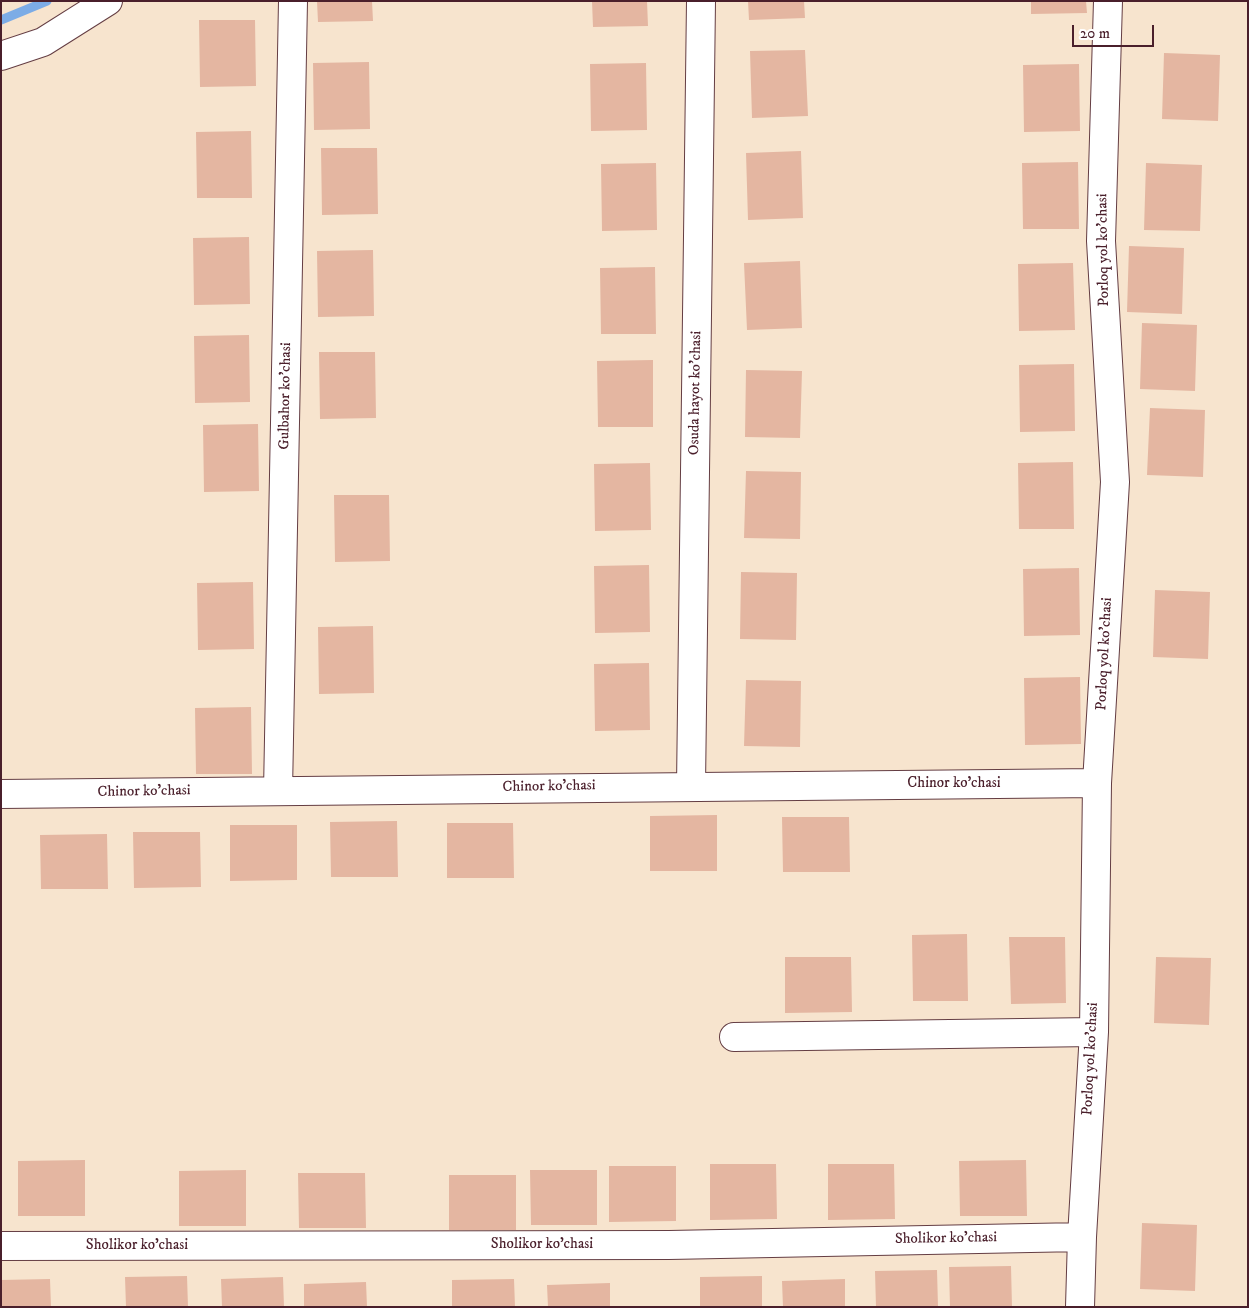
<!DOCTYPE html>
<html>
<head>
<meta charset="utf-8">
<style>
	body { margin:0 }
	#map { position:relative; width:1249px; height:1308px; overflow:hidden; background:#f7e4ce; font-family:"IM FELL DW Pica",serif }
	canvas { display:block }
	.frame { position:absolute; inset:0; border:2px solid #4a1f2b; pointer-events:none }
	.scale { position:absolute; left:1072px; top:25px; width:82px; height:22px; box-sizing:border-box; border:2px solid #4a1f2b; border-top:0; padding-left:6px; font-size:15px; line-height:18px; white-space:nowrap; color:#4a1f2b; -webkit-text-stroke:4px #fff; paint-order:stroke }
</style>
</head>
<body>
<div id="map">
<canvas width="1249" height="1308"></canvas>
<div class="frame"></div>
<div class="scale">20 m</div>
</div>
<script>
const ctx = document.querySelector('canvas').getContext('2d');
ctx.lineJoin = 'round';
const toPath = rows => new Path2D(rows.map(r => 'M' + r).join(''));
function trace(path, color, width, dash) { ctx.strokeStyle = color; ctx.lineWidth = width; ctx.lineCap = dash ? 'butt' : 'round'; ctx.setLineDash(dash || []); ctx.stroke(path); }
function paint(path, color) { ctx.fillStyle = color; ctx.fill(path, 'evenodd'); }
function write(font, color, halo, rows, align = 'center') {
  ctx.font = font + ' "IM FELL DW Pica",serif'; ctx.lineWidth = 4; ctx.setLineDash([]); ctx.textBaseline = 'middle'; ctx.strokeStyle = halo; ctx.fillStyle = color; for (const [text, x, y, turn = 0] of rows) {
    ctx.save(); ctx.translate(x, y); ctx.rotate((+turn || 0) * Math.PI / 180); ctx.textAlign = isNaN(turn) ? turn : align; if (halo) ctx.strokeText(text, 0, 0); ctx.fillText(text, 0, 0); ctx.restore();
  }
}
const stream = toPath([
	[1,20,47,1]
]);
const building = toPath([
	[317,1,372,1,373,21,318,22],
	[592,1,647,1,648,26,593,27],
	[748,1,804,1,805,18,749,20],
	[1031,1,1086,1,1087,13,1031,14],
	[199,20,255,20,256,86,200,87],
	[805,50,808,116,752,118,750,51],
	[1164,53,1220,55,1218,121,1162,119],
	[369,62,370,129,314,130,313,63],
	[646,63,647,130,591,131,590,64],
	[1079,64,1080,131,1024,132,1023,65],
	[251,131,252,198,197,198,196,132],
	[321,148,377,148,378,214,322,215],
	[801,151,803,218,748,220,746,153],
	[1078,162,1079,229,1023,229,1022,163],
	[656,163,657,230,602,231,601,164],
	[1146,163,1202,165,1200,231,1144,230],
	[249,237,250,304,194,305,193,238],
	[1129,246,1184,248,1182,314,1127,312],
	[373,250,374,316,318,317,317,251],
	[800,261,802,328,747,330,744,263],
	[1073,263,1075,330,1019,331,1018,264],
	[655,267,656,334,601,334,600,268],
	[1142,323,1197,325,1195,391,1140,389],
	[249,335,250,402,195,403,194,336],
	[319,352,375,352,376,418,320,419],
	[653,360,653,427,598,427,597,361],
	[1074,364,1075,431,1020,432,1019,365],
	[746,370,802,371,800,438,745,437],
	[1150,408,1205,410,1203,477,1147,475],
	[258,424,259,491,204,492,203,425],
	[1073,462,1074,529,1019,529,1018,463],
	[650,463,651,530,595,531,594,464],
	[746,471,801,472,800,539,744,538],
	[334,495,389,495,390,561,335,562],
	[649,565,650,632,595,633,594,566],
	[1079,568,1080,635,1024,636,1023,569],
	[741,572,797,573,796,640,740,639],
	[253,582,254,649,198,650,197,583],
	[1155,590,1210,592,1208,659,1153,657],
	[373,626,374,693,319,694,318,627],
	[649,663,650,730,595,731,594,664],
	[1080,677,1081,744,1025,745,1024,678],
	[746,680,801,681,800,747,744,746],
	[251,707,252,774,196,774,195,708],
	[717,815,717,871,650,871,650,816],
	[782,817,849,817,850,872,783,872],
	[397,821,398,877,331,877,330,822],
	[447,823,513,823,514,878,447,878],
	[230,825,297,825,297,880,230,881],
	[133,832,200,832,201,887,134,888],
	[107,834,108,889,41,889,40,835],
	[967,934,968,1001,913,1001,912,935],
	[1009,937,1065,937,1066,1003,1011,1004],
	[785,957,851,957,852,1012,785,1013],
	[1156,957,1211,958,1209,1025,1154,1023],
	[85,1160,85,1216,18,1216,18,1161],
	[1026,1160,1027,1216,960,1216,959,1161],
	[710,1164,776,1164,777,1219,710,1220],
	[828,1164,894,1164,895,1219,828,1220],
	[609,1166,676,1166,676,1221,609,1222],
	[246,1170,246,1226,179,1226,179,1171],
	[530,1170,597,1170,597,1225,531,1225],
	[298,1173,365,1173,366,1228,299,1228],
	[449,1175,516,1175,516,1230,449,1230],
	[1142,1223,1197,1225,1195,1291,1140,1289],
	[1011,1266,1012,1307,950,1307,949,1267],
	[937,1270,938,1307,876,1307,875,1271],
	[187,1276,188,1307,126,1307,125,1277],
	[762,1276,762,1307,700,1307,700,1277],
	[283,1277,284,1307,222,1307,221,1279],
	[50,1279,51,1307,1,1307,1,1280],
	[514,1279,515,1307,452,1307,452,1280],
	[845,1279,845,1307,783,1307,782,1281],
	[366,1282,367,1307,304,1307,304,1284],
	[610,1283,610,1307,548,1307,547,1285]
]);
const minor = toPath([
	[1,56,43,42,108,1],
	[691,785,701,1],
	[278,791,293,1],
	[1,794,1097,783],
	[734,1037,1094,1032],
	[1,1246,669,1245,1082,1237],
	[1080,1307,1082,1237,1094,1032,1097,783,1115,482,1101,241,1108,1]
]);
const streetNames = [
	["Porloq yol ko'chasi",1104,250,-91],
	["Osuda hayot ko'chasi",696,393,-89],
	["Gulbahor ko'chasi",286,396,-89],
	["Porloq yol ko'chasi",1105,654,-87],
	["Chinor ko'chasi",954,784],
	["Chinor ko'chasi",549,787,-1],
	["Chinor ko'chasi",144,792,-1],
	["Porloq yol ko'chasi",1091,1059,-87],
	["Sholikor ko'chasi",946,1239,-1],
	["Sholikor ko'chasi",542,1245],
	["Sholikor ko'chasi",137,1246]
];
trace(stream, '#7cace6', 9);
paint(building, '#e4b6a1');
trace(minor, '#643d43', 30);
trace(minor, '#fff', 28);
write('15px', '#4a1f2b', '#fff', streetNames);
</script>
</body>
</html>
